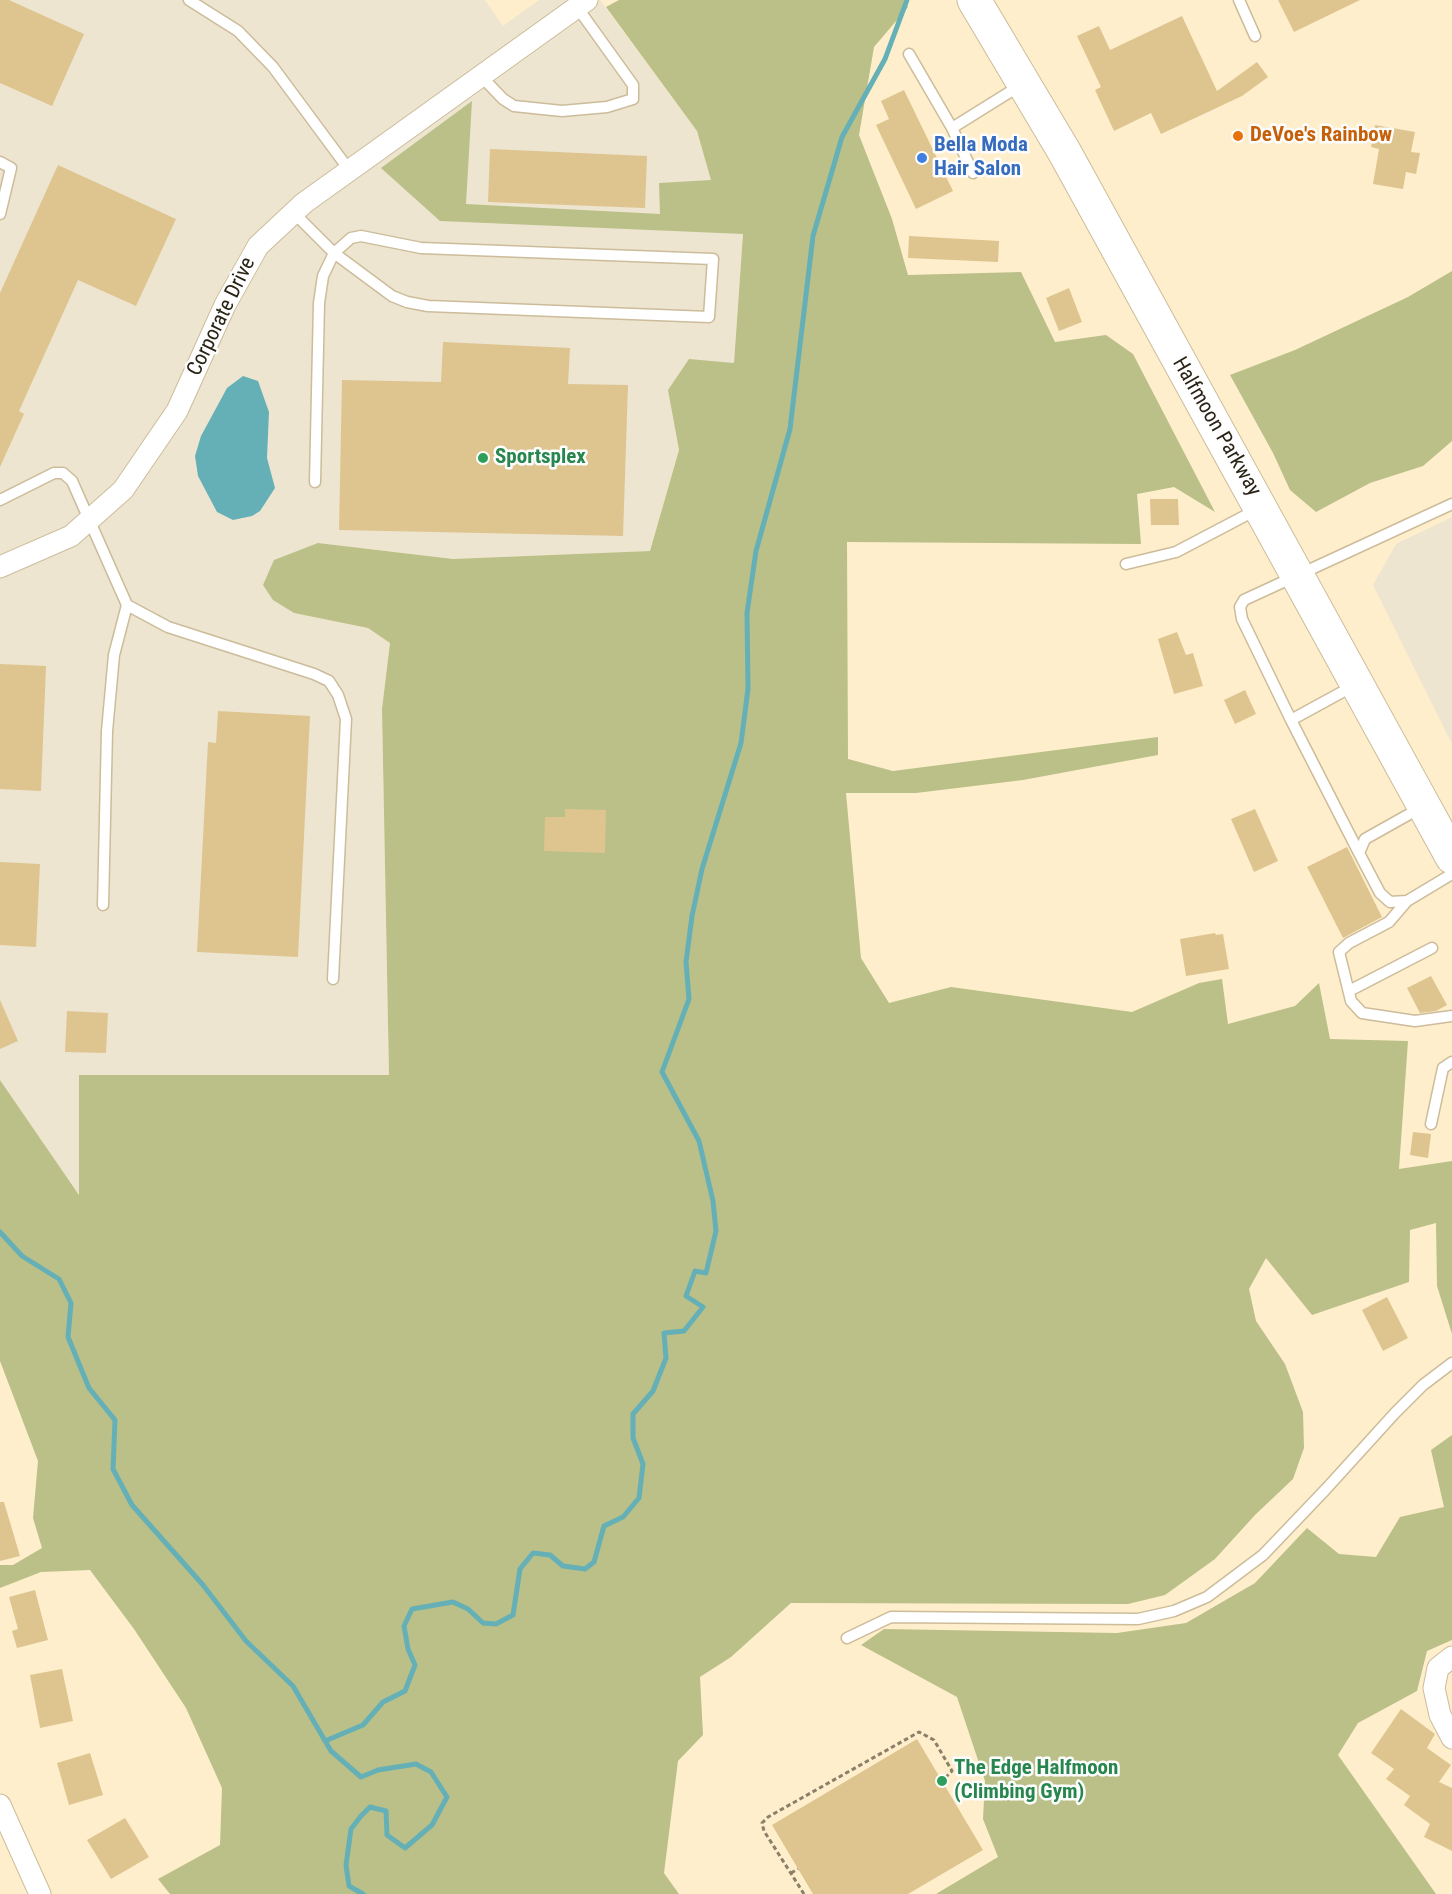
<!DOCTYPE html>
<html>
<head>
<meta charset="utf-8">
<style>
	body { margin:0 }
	canvas { display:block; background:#feeecb }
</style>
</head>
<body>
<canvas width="1452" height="1894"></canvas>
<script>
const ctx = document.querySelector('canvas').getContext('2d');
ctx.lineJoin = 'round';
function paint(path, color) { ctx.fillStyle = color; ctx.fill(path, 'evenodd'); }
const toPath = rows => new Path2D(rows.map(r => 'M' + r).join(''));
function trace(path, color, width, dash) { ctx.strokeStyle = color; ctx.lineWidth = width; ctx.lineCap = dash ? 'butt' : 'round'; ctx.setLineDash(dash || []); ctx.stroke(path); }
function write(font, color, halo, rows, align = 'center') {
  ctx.font = font + ' "Roboto Condensed",sans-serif'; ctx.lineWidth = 5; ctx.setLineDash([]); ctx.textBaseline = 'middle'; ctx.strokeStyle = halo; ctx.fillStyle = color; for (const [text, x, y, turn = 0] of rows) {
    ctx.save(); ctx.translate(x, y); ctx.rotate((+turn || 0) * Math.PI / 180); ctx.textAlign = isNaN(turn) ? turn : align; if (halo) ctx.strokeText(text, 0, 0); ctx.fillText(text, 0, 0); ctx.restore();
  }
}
const commercial = toPath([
	[0,0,485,0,503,26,539,0,600,0,697,131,712,180,743,233,734,363,668,390,679,450,650,551,453,559,318,543,294,613,368,628,390,643,382,709,389,1075,79,1075,80,1196,0,1080],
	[1452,517,1452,744,1373,585,1396,544]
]);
const forest = toPath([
	[619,0,904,0,908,7,874,47,859,135,892,219,908,275,1021,272,1055,342,1106,335,1133,354,1215,512,1174,487,1137,494,1141,544,847,542,848,759,893,771,1158,737,1158,755,1023,780,916,793,846,793,861,958,889,1003,951,987,1132,1012,1199,983,1222,979,1228,1024,1295,1006,1319,983,1330,1039,1408,1041,1399,1169,1452,1161,1452,1334,1437,1286,1436,1223,1410,1230,1409,1282,1312,1315,1266,1258,1249,1289,1256,1321,1285,1364,1303,1412,1304,1448,1293,1479,1255,1515,1215,1559,1165,1595,1128,1604,791,1603,731,1657,700,1677,703,1735,678,1761,664,1873,679,1894,170,1894,158,1879,220,1845,222,1788,186,1708,134,1629,90,1570,41,1572,0,1588,0,1565,13,1565,42,1548,33,1518,38,1461,0,1361,0,1080,79,1195,79,1075,389,1075,382,709,390,643,368,628,294,613,273,600,263,585,274,560,318,543,453,559,650,551,679,450,668,390,689,359,734,363,743,234,440,221,381,168,472,101,466,204,660,214,659,183,711,180,697,131,606,7],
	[1452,271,1452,441,1423,466,1370,483,1316,512,1290,490,1273,453,1230,375,1295,350,1408,297],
	[1452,1435,1452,1640,1427,1651,1417,1691,1358,1723,1338,1755,1436,1894,936,1894,998,1857,983,1819,985,1781,957,1697,861,1645,884,1629,1117,1633,1186,1623,1255,1583,1307,1528,1339,1554,1376,1557,1400,1517,1444,1507,1431,1450]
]);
const water = toPath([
	[243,376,258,381,269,412,267,458,275,488,260,511,252,516,233,520,217,512,198,476,195,456,201,436,227,388]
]);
const stream = toPath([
	[0,1232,22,1256,59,1279,71,1303,68,1337,89,1388,115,1420,113,1469,132,1505,203,1585,246,1641,293,1686,331,1751,361,1777,378,1770,416,1764,431,1772,447,1797,432,1825,405,1848,387,1835,386,1811,370,1807,361,1816,351,1829,346,1865,349,1886,363,1894],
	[325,1741,363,1725,383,1702,405,1691,415,1665,408,1649,404,1626,412,1609,453,1602,468,1609,483,1623,496,1624,513,1615,520,1569,533,1553,550,1555,563,1566,585,1569,594,1562,604,1526,623,1517,639,1498,643,1464,633,1438,633,1414,653,1391,666,1358,664,1333,684,1331,703,1307,686,1296,695,1271,706,1273,716,1231,713,1201,699,1141,662,1072,689,999,686,962,692,916,702,869,741,743,748,689,747,613,756,551,790,429,813,236,842,137,885,59,907,0]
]);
const building = toPath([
	[0,0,9,0,84,34,52,106,0,83],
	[1278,0,1360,0,1294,32],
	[1182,16,1217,91,1257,62,1268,77,1242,96,1161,134,1151,113,1114,131,1095,90,1101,87,1077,36,1099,26,1110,50],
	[904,90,953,191,916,209,876,125,889,119,881,101],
	[1375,125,1415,132,1411,152,1420,153,1416,174,1406,172,1403,189,1373,184,1379,149,1371,147],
	[490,149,647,156,645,208,488,202],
	[58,165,176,219,136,306,78,280,19,411,24,414,0,467,0,293],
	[909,236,999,241,998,262,908,258],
	[1069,288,1082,322,1059,331,1046,298],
	[443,342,570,348,568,384,628,385,623,536,339,530,342,380,441,382],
	[1150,499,1178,499,1179,525,1151,525],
	[1177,632,1186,655,1193,653,1203,686,1174,694,1158,639],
	[0,664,46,666,41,791,0,789],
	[1245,690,1256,714,1235,724,1224,700],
	[218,711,310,716,298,957,197,952,208,742,216,743],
	[565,809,606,810,605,853,544,851,545,817,565,817],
	[1255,809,1278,861,1254,872,1231,819],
	[1347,847,1382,917,1343,938,1307,867],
	[0,862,40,864,36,947,0,945],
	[1215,933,1216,935,1223,934,1229,969,1186,976,1180,939],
	[1431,976,1447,1005,1436,1011,1420,1013,1407,988],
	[0,1000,18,1041,0,1049],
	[67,1011,108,1013,106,1053,65,1052],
	[1413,1132,1431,1134,1428,1158,1410,1155],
	[1387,1297,1408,1338,1383,1351,1362,1310],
	[0,1502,4,1502,20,1556,0,1561],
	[35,1590,48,1640,17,1648,12,1631,18,1629,9,1597],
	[62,1669,73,1721,40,1728,30,1675],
	[1401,1709,1435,1734,1427,1748,1451,1765,1439,1782,1452,1788,1452,1851,1424,1837,1430,1824,1404,1805,1410,1796,1386,1779,1394,1769,1371,1753],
	[917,1739,983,1850,908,1894,813,1894,772,1825],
	[90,1753,103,1795,69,1805,57,1763],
	[125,1818,149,1857,111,1879,87,1840]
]);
const path = toPath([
	[791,1873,798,1869],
	[804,1894,764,1831,762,1823,768,1817,919,1732,934,1740,952,1771,942,1781]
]);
const lane = toPath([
	[189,0,238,31,273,67,350,171],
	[1239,0,1255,36],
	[909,54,952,128,1021,85],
	[481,76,503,99,514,106,562,111,607,107,633,99,633,85,577,7],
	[952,128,973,173],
	[0,162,11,168,0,214],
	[294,213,334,253,351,238,361,236,421,248,713,259,709,317,428,306,407,302,392,296,334,253,323,276,319,303,315,482],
	[0,500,54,473,63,473,72,481,127,605,168,627,314,674,329,681,338,695,346,719,333,979],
	[1126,564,1176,552,1256,510],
	[1355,685,1291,720,1359,853],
	[1291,720,1242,619,1240,607,1244,600,1452,504],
	[1422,807,1365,839,1359,853,1380,893,1390,902,1407,901,1452,874],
	[1407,901,1389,922,1349,943,1339,952,1351,1001,1362,1013,1415,1021,1452,1016],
	[103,905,107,731,114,655,127,605],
	[1349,991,1432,948],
	[1431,1124,1443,1068,1452,1062],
	[847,1638,891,1617,1138,1619,1174,1611,1207,1597,1263,1555,1326,1489,1395,1413,1423,1385,1452,1363]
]);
const street = toPath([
	[0,567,71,536,123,490,177,411,225,305,258,246,304,203,587,0],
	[1452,1657,1438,1668,1434,1688,1440,1715,1452,1738],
	[0,1805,40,1894]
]);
const primary = toPath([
	[974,0,1065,153,1452,857]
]);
const markers = [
	[1238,136,6,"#e8710a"],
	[922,158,6,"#3f7fe0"],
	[483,458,6,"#2e9e5b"],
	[942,1781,6,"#2e9e5b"]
];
const foodNames = [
	["DeVoe's Rainbow",1250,136]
];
const shopNames = [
	["Bella Moda",934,146],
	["Hair Salon",934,170]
];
const streetNames = [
	["Corporate Drive",222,317,-64],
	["Halfmoon Parkway",1216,427,60]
];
const leisureNames = [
	["Sportsplex",495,458],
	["The Edge Halfmoon",954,1769],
	["(Climbing Gym)",954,1793]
];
paint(commercial, '#ede5d0');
paint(forest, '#bac088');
paint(water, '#65b0b7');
trace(stream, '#65b0b7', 5);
paint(building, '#dec590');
trace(lane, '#ccbc9a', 13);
trace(street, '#ccbc9a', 23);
trace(primary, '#ccbc9a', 35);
trace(path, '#8a7f68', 3, [4.5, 3]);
trace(lane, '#fff', 10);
trace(street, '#fff', 21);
trace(primary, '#fff', 33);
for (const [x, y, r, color] of markers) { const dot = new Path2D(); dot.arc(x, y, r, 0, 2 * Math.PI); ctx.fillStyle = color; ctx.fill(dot); trace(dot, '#fdfdfd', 2); }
write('bold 21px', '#c56008', '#fdfdfd', foodNames, 'left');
write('bold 21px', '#366cbe', '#fdfdfd', shopNames, 'left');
write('21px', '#292316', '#fdfdfd', streetNames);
write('bold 21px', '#27864d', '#fdfdfd', leisureNames, 'left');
</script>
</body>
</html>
